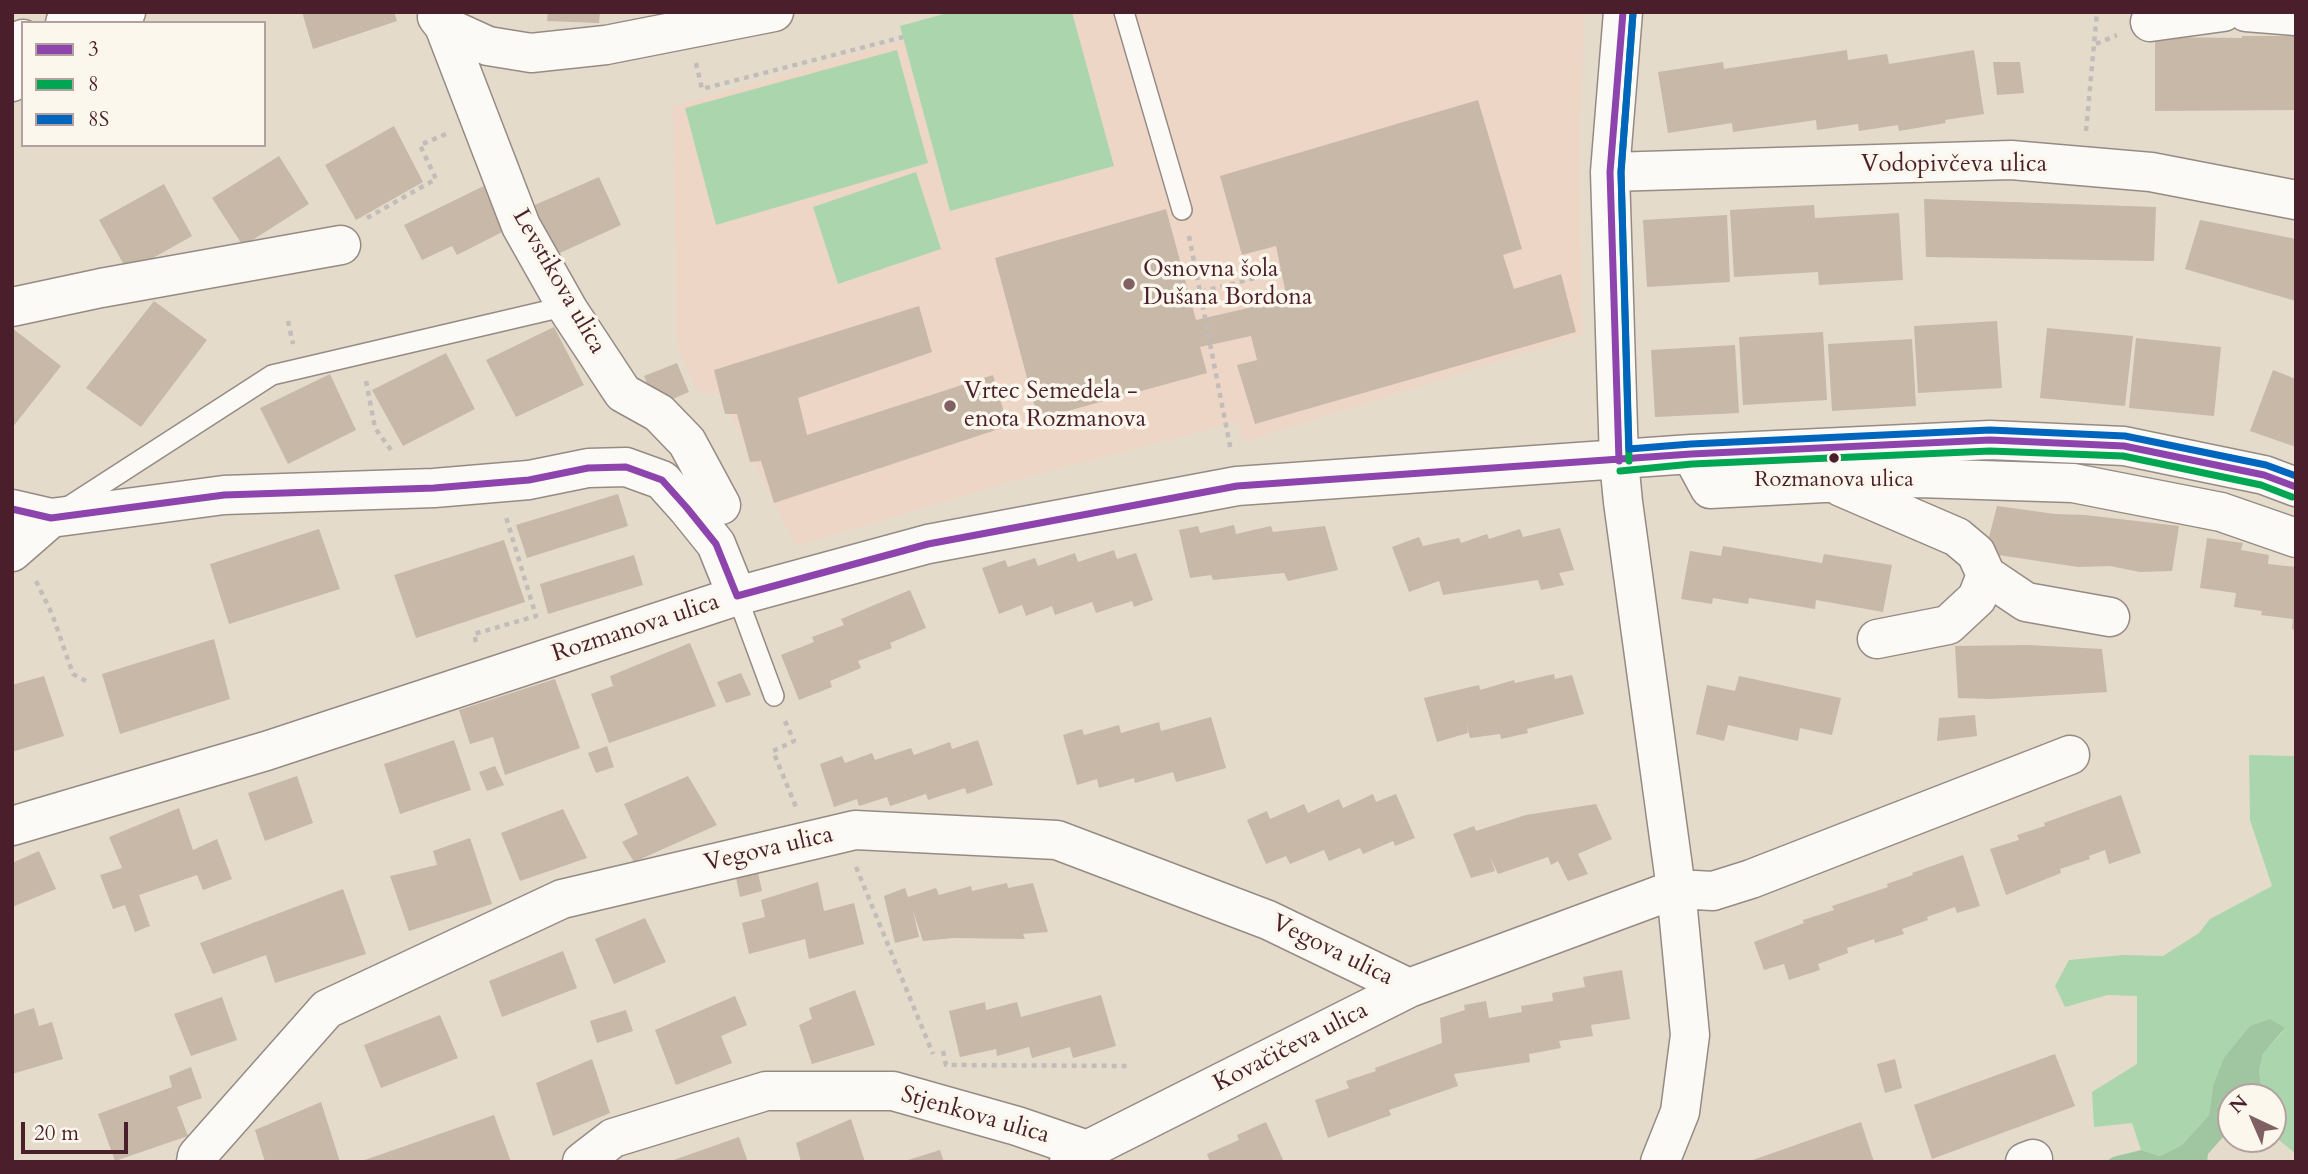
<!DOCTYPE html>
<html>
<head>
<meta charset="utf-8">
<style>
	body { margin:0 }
	#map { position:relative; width:2308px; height:1174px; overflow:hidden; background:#e5dbca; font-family:Cardo,serif }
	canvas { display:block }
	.frame { position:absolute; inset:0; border:14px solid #4a1f2b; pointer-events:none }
	.legend { position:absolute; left:21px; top:21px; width:245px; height:126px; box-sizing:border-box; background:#fbf7ec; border:2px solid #b4a19f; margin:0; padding:9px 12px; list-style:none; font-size:21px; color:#4a1f2b }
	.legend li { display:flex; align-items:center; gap:14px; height:35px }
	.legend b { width:35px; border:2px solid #b4a19f }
	.north { position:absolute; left:2217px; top:1083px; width:70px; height:70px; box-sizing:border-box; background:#fbf7ec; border:2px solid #b4a19f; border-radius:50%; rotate:316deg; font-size:19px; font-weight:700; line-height:28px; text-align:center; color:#4a1f2b }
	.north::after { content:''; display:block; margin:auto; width:24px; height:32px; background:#806163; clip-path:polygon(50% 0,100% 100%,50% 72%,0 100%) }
	.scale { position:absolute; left:21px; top:1122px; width:107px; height:32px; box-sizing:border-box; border:4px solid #4a1f2b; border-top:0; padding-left:9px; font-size:21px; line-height:24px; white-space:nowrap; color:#4a1f2b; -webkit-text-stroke:5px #fbf7ec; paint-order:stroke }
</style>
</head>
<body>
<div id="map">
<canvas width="2308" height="1174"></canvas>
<div class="frame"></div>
<ul class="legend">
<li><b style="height:9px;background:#8e44ad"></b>3</li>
<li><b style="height:9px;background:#00a651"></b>8</li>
<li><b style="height:9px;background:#0065bd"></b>8S</li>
</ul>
<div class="north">N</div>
<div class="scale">20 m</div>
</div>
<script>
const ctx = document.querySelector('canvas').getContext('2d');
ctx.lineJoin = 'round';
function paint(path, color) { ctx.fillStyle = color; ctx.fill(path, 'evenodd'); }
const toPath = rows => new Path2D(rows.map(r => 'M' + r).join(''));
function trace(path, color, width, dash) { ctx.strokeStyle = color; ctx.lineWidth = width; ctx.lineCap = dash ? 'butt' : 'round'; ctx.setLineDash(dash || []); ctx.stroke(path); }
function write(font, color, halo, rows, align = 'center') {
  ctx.font = font + ' Cardo,serif'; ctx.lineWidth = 7; ctx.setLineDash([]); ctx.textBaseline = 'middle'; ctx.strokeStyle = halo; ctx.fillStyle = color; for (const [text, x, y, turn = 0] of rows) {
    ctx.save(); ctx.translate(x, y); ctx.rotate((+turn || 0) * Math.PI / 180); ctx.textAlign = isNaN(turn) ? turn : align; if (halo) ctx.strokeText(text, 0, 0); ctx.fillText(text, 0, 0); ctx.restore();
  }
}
const built = toPath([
	[1005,12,1585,12,1579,140,1582,335,1243,442,1237,422,1027,477,796,546,720,394,698,391,677,346,673,106]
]);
const green = toPath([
	[951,12,1072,12,1114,166,950,211,900,26],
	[897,50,928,163,716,225,685,108],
	[916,172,941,249,838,284,813,207],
	[2249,755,2296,756,2296,1154,2273,1135,2273,1097,2260,1097,2262,1094,2259,1070,2263,1054,2285,1029,2213,1086,2209,1115,2182,1145,2160,1156,2141,1150,2132,1123,2094,1127,2092,1092,2137,1064,2137,996,2108,995,2065,1007,2055,986,2069,960,2122,955,2163,956,2199,933,2210,919,2272,886,2250,820]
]);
const forest = toPath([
	[2270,1019,2285,1028,2263,1054,2259,1070,2262,1094,2260,1097,2231,1097,2231,1128,2208,1154,2207,1162,2105,1162,2113,1157,2141,1150,2160,1156,2182,1145,2209,1115,2213,1086,2224,1058,2250,1026]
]);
const building = toPath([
	[302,12,394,12,397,21,313,49],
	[548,12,600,12,599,23,547,21],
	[2242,36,2296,36,2296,110,2155,111,2155,37,2242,38],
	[1847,50,1848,60,1887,54,1889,64,1974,50,1984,114,1945,120,1946,123,1899,131,1898,125,1859,131,1858,124,1817,130,1816,120,1733,132,1732,123,1668,133,1658,72,1723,62,1724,69],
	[1993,62,2020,62,2024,93,1997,95],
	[1478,100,1522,249,1503,255,1514,289,1561,274,1576,332,1255,424,1237,365,1257,360,1251,336,1200,347,1207,373,1038,419,995,258,1166,209,1196,320,1287,299,1276,246,1242,255,1220,176],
	[394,126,423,182,356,220,325,165],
	[279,156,309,204,243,246,212,198],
	[599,177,621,225,551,257,528,208],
	[492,182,514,226,457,255,452,246,422,260,404,225],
	[164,184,192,236,128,272,99,220],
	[1924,199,2156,207,2154,261,1926,257],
	[1814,205,1815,218,1899,213,1903,280,1819,285,1818,272,1734,277,1730,210],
	[1727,215,1730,282,1647,287,1643,220],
	[2200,220,2296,239,2296,301,2185,269],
	[154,301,207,340,141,427,86,388],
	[919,306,932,352,798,398,807,435,993,375,1008,426,774,503,761,461,750,462,737,414,725,414,714,370],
	[1997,321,2002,388,1918,393,1914,326],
	[554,327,584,385,516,417,486,360],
	[12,328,61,366,12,428],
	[2047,328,2133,336,2125,406,2040,398],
	[1823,332,1827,400,1743,405,1739,337],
	[2136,338,2221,347,2214,416,2129,408],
	[1912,339,1916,406,1832,411,1828,344],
	[1735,345,1739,413,1655,417,1651,350],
	[446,353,475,409,403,446,372,390],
	[677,363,689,392,656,406,644,376],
	[2273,370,2296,379,2296,447,2250,431],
	[330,374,356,430,288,464,260,408],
	[618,494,628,526,527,558,516,525],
	[1997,506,2055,514,2085,515,2179,526,2172,571,2140,572,2110,566,2078,567,1985,553],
	[1234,525,1236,534,1271,526,1273,532,1325,526,1338,570,1288,581,1284,573,1213,580,1211,575,1190,578,1179,530,1198,526,1200,533],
	[1560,528,1574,570,1559,573,1564,585,1541,590,1538,580,1443,595,1439,581,1409,592,1392,547,1419,537,1423,546,1459,538,1461,543,1487,534,1489,539,1520,529,1523,537],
	[319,529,340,589,229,624,210,564],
	[2207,538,2243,543,2241,550,2269,555,2268,564,2296,567,2296,630,2292,629,2293,619,2261,615,2262,611,2234,607,2236,593,2200,588],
	[504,540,525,602,416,638,394,575],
	[1723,546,1822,563,1824,554,1892,565,1883,612,1816,600,1815,609,1749,598,1748,604,1713,598,1712,604,1681,599,1690,551,1721,556],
	[1114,550,1117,559,1136,553,1153,600,1134,607,1132,601,1096,613,1092,602,1055,615,1052,606,1026,616,1022,605,999,614,982,568,1005,560,1008,567,1035,558,1038,566,1075,553,1078,562],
	[634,555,643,585,548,614,540,584],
	[910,590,926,628,890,643,892,648,858,661,861,668,830,681,832,687,799,700,781,655,814,642,812,637,844,625,841,619],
	[214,639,230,699,120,734,102,674],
	[690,643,716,706,609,743,591,694,613,686,610,676],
	[2028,645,2102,649,2107,692,1991,699,1958,698,1955,646],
	[741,673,751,695,726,703,717,682],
	[1554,674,1555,679,1572,675,1584,714,1527,729,1528,733,1501,739,1500,734,1470,738,1466,723,1468,733,1437,742,1424,698,1479,685,1480,690,1514,680,1515,683],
	[44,676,64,736,12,752,12,685],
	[1739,676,1841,698,1832,735,1800,728,1798,741,1728,725,1724,741,1696,734,1707,685,1735,691],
	[555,679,580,748,505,775,493,737,470,744,459,710],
	[1975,715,1977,736,1937,741,1939,718],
	[1211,717,1226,768,1176,782,1173,772,1135,783,1134,778,1099,788,1097,779,1077,785,1063,735,1082,729,1084,735,1119,725,1121,733,1159,722,1161,731],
	[454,740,471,790,400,814,384,764],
	[978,740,993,785,967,794,965,788,928,800,926,794,890,806,887,797,859,806,857,799,834,807,820,764,842,756,845,763,872,753,875,760,911,748,914,755,950,742,952,749],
	[607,746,614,767,596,773,588,753],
	[495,766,504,785,487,791,479,772],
	[297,776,313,823,265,841,248,793],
	[688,776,717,825,634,862,622,842,638,834,624,804],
	[1373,794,1376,802,1396,794,1415,838,1395,846,1393,841,1363,854,1360,848,1329,861,1324,850,1290,864,1286,856,1266,864,1247,820,1267,811,1270,819,1304,804,1308,813,1339,799,1343,808],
	[2121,795,2141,853,2109,864,2105,850,2089,856,2090,859,2060,869,2061,873,2006,895,1990,849,2019,840,2017,835,2045,826,2044,823],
	[1596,804,1612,839,1578,854,1588,874,1568,881,1558,861,1551,865,1548,857,1498,874,1490,857,1495,871,1471,878,1453,834,1474,826,1476,831,1526,815],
	[179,808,193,850,217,839,232,879,203,890,197,875,139,895,150,926,135,932,125,905,113,909,100,875,122,868,109,837],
	[563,809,587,858,520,881,501,833],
	[470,838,492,904,409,931,390,876,437,865,433,851],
	[39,851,56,889,12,907,12,863],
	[1963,855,1980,906,1957,913,1955,907,1927,917,1928,920,1902,929,1904,934,1875,943,1874,939,1847,948,1848,953,1818,964,1820,970,1789,980,1784,964,1764,970,1754,942,1804,923,1803,920,1834,910,1832,906,1888,887,1887,884,1913,875,1912,873],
	[758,873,762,891,740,897,736,878],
	[818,882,824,911,854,903,864,944,809,959,805,939,749,954,742,923,765,917,761,900],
	[1007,883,1008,888,1033,883,1048,932,1023,934,1025,939,953,938,923,941,913,911,919,937,895,943,884,896,905,888,908,897,936,888,939,895,971,886,972,891],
	[343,889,366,954,275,983,266,955,213,974,200,943],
	[645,918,666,962,614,984,595,939],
	[563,951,577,988,502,1017,489,981],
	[1622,970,1630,1019,1591,1025,1593,1036,1559,1041,1561,1048,1529,1054,1530,1062,1454,1074,1458,1086,1389,1110,1391,1115,1328,1138,1315,1100,1349,1088,1346,1081,1376,1071,1375,1068,1442,1043,1440,1018,1465,1010,1464,1005,1486,1001,1489,1018,1522,1012,1521,1006,1553,1001,1552,993,1585,987,1583,977],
	[855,990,875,1045,812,1064,799,1025,812,1019,809,1008],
	[1101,995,1116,1046,1073,1058,1070,1047,1032,1058,1029,1047,997,1056,996,1049,960,1057,949,1011,985,1002,986,1010,1017,1002,1021,1017],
	[735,996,747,1025,721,1036,732,1063,676,1085,655,1030],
	[222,997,237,1040,191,1056,174,1014],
	[34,1008,39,1026,52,1022,63,1059,12,1074,12,1015],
	[626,1010,633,1031,597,1043,590,1021],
	[440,1015,458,1058,381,1088,364,1045],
	[2055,1054,2075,1106,1932,1159,1914,1105],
	[592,1059,610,1113,553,1136,536,1083],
	[1895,1059,1902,1088,1885,1093,1877,1064],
	[191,1067,202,1098,177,1107,188,1136,115,1161,98,1114,172,1087,169,1076],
	[321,1102,340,1162,265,1162,255,1130],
	[494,1115,511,1162,362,1162,362,1161],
	[851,1119,865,1162,801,1162,796,1143],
	[1266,1122,1284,1162,1210,1162,1207,1154,1239,1140,1237,1135],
	[1861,1122,1874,1162,1750,1162,1750,1161],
	[739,1137,748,1162,671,1162,671,1161],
	[940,1150,944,1162,905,1162,905,1161]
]);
const path = toPath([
	[2096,44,2117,35],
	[696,63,702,89,903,37],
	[2086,131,2097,12],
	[367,218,436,179,420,145,446,134],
	[1189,236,1231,451],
	[1201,292,1281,271],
	[288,321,293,344],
	[366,381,375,428,391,450,389,453],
	[36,581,52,614,73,674,86,681],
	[476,642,474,634,536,616,506,517],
	[785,721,794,741,773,751,796,807],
	[856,867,933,1054],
	[943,1051,946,1065,1130,1066]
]);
const service = toPath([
	[1124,12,1182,210],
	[66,508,272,375,567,306],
	[737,596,774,696]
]);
const minor = toPath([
	[1623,12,1610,172,1619,461,1623,502,1676,889,1690,1035,1680,1112,1660,1162],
	[2246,12,2296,16],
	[437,17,444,26,488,46,531,53,606,45,774,12],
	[2150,22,2223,12],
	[444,26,521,226,569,311,623,393,659,413,687,442,721,505],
	[1610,172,2011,160,2151,172,2296,200],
	[12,307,101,288,341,245],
	[1691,454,1710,489,1919,478,2073,483,2221,512,2296,538],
	[1841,487,1957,537,1976,553,1986,575,1977,598,1948,625,1877,639],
	[12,509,51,518,224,495,434,488,529,480,588,468,626,467,662,480,687,508,716,544,737,596],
	[12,552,51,518],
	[1986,575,2026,602,2110,617],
	[12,826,266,751,737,596,928,544,1237,486,1691,454,1990,440,2124,446,2264,475,2296,487],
	[196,1162,197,1156,327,1009,562,899,855,830,1057,840,1268,920,1409,988],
	[582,1162,613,1138,766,1091,893,1091,1017,1126,1087,1150],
	[1069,1162,1087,1150,1409,988,1676,889,1713,891,1751,879,2070,755],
	[2025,1162,2033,1159]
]);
const tertiary = toPath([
	[65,23,91,12],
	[108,23,126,12],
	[12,43,23,39],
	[12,82,23,75]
]);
const bus1 = toPath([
	[1619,461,1610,172,1623,12],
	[12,509,51,518,224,495,434,488,529,480,588,468,626,467,662,480,687,508,716,544,737,596,928,544,1237,486,1691,454,1990,440,2124,446,2264,475,2296,487]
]);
const bus2 = toPath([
	[1629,461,1621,172,1633,13],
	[1620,471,1692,464,1990,451,2123,456,2261,485,2292,497]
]);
const bus3 = toPath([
	[1633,13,1621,172,1629,449,1691,444,1990,430,2125,436,2266,465,2296,476]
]);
const markers = [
	[1129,284,7,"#806163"],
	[950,406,7,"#806163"],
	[1834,458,6,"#4a1f2b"]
];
const busNames = [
	["Rozmanova ulica",1834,481]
];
const streetNames = [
	["Vodopivčeva ulica",1954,165],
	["Levstikova ulica",558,282,60],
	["Rozmanova ulica",636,629,-18],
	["Vegova ulica",769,850,-13],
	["Vegova ulica",1332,951,26],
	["Kovačičeva ulica",1291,1048,-27],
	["Stjenkova ulica",975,1116,16]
];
const poiNames = [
	["Osnovna šola",1143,270],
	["Dušana Bordona",1143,298],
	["Vrtec Semedela -",964,392],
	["enota Rozmanova",964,420]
];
paint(built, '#eed6c7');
paint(green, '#abd6ad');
paint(forest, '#9fc6a0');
paint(building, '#c7b8a8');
trace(service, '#968b84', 22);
trace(minor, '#968b84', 41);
trace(tertiary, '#968b84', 41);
trace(path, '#c2bcba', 4.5, [5, 5]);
trace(service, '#fbfaf7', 19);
trace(minor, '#fbfaf7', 38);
trace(tertiary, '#fbfaf7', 38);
trace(bus1, '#8e44ad', 7);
trace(bus2, '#00a651', 7);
trace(bus3, '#0065bd', 7);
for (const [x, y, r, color] of markers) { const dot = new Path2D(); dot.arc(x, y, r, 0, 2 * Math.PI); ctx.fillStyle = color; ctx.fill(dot); trace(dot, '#fbf7ec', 2.5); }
write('22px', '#4a1f2b', '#fbf7ec', busNames);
write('24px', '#4a1f2b', '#fbf7ec', streetNames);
write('24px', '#4a1f2b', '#fbf7ec', poiNames, 'left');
</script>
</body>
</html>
